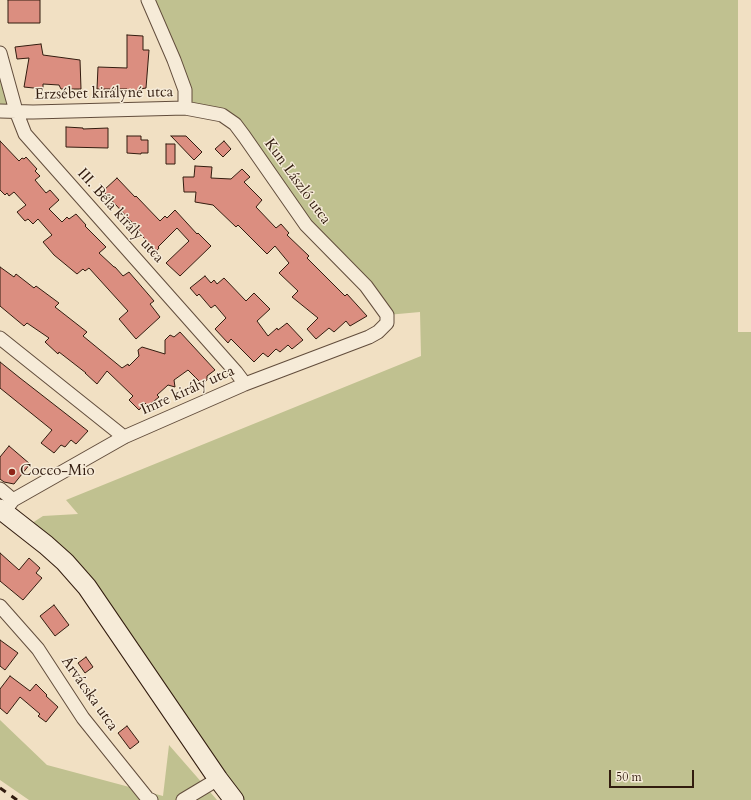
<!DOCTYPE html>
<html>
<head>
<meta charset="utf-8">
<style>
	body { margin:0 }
	#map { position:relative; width:751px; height:800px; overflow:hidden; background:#f1e0c3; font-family:Cardo,serif }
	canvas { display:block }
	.scale { position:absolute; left:609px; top:770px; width:85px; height:18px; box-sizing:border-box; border:2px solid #321c0f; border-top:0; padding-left:5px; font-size:12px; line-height:14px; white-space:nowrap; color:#321c0f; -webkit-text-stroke:3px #f6ebd8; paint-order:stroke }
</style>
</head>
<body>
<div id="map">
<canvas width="751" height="800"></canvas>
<div class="scale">50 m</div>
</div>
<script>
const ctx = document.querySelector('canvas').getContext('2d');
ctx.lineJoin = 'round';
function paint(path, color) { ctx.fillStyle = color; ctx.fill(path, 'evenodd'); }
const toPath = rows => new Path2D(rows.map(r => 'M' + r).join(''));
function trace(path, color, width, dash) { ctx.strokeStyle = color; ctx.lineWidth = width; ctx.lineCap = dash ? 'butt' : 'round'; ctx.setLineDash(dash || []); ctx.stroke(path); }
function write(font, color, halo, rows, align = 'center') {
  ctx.font = font + ' Cardo,serif'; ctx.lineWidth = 3; ctx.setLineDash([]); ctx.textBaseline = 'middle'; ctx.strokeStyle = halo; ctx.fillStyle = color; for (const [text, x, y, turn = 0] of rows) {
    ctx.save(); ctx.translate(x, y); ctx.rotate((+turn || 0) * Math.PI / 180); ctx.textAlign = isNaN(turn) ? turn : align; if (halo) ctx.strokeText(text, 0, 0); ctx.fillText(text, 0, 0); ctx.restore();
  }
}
const green = toPath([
	[148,0,738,0,738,332,751,332,751,800,241,800,175,711,26,527,43,516,78,514,66,500,421,356,420,312,387,315,306,225,235,125,185,108],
	[0,54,15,111,0,111],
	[0,720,47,765,163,796,169,745,217,800,29,800,0,780]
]);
const building = toPath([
	[8,0,40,0,40,23,8,23,8,0],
	[127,35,143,36,143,50,149,50,146,88,140,89,139,92,127,91,127,89,97,89,98,67,127,68,127,35],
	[41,44,43,55,80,60,81,89,61,89,59,85,43,84,43,89,24,87,29,58,17,59,15,47,41,44],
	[66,127,83,128,83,129,108,128,108,148,66,147,66,127],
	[127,136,141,136,141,140,148,140,148,153,141,153,141,154,127,153,127,136],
	[171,136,186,136,202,152,194,160,171,136],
	[0,141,19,161,22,158,24,159,26,157,37,169,35,171,40,176,35,180,46,193,50,190,59,200,49,209,62,222,67,217,69,219,76,214,86,225,85,226,106,247,99,253,114,267,115,267,123,276,129,272,154,301,150,304,160,317,136,339,119,319,128,311,89,268,85,271,83,269,77,274,54,255,43,242,52,235,38,219,33,224,28,219,25,221,17,212,26,205,14,192,9,196,7,193,5,195,0,190,0,141],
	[224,141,231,149,223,157,215,149,224,141],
	[166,144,175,144,175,164,166,164,166,144],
	[195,166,212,167,211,178,231,179,242,169,250,177,244,182,262,200,256,207,276,228,281,224,289,233,287,235,309,256,307,258,345,296,347,294,367,316,350,326,346,321,334,332,329,328,316,339,307,329,318,318,292,297,298,291,279,273,289,263,275,246,267,254,238,225,236,227,213,205,195,202,196,192,184,192,183,177,194,177,195,166],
	[117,178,135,197,136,196,160,221,165,216,167,218,175,210,197,234,198,233,211,246,180,276,166,263,189,241,177,228,158,247,159,248,152,256,145,249,150,244,138,232,140,231,103,191,117,178],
	[0,267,14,277,16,274,34,288,36,286,59,303,55,307,87,332,83,336,122,368,128,364,129,366,139,356,138,350,142,347,165,354,165,340,170,335,174,337,180,332,215,370,207,376,207,380,204,382,200,382,188,370,174,380,175,387,168,385,157,395,159,397,148,406,145,403,139,410,129,400,133,396,107,371,97,384,85,373,86,373,59,352,58,354,45,342,49,338,27,323,24,326,0,306,0,267],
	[205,276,211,283,214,280,217,284,224,278,246,301,254,293,270,309,257,321,268,336,277,328,278,330,287,323,303,340,292,349,288,345,280,352,276,349,268,357,263,353,254,362,231,339,228,343,215,329,226,318,215,305,211,308,199,294,197,296,190,288,205,276],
	[0,362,20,378,88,431,76,444,71,440,65,447,61,445,54,453,41,443,52,430,0,388,0,362],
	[9,446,30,464,14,484,4,482,0,479,0,457,9,446],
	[0,553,19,570,29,558,40,568,36,573,42,578,23,600,0,581,0,553],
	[54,605,69,625,55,636,40,616,54,605],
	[0,640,18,653,5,670,0,666,0,640],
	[86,657,93,667,85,673,78,663,86,657],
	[10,676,30,691,36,684,47,695,46,696,58,707,46,722,38,716,40,714,20,697,7,714,0,708,0,689,10,676],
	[127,726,139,742,130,749,118,733,127,726]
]);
const street = toPath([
	[148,0,174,60,185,90,185,108],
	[0,53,16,111,25,134,236,372,245,384],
	[0,111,33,112,185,108,222,115,235,124,244,136,306,225,366,286,387,315,387,323,378,332,369,337,245,384,124,437,13,500,4,512],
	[0,338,124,437],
	[0,489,13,500],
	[0,606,38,649,83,718,148,799,151,800],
	[183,800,218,779]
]);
const secondary = toPath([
	[0,509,46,545,65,562,87,587,218,779,234,800]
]);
const rail = toPath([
	[0,788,17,800]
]);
const markers = [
	[12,472,4,"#8f2418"]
];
const streetNames = [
	["Erzsébet királyné utca",104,94,-1],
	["Kun László utca",297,182,54],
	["III. Béla király utca",120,216,48],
	["Imre király utca",188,391,-24],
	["Árvácska utca",89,694,55]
];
const poiNames = [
	["Cocco-Mio",20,472]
];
paint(green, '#c0c190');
paint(building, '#db8e80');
trace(building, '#321c0f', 1);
trace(street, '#624d3c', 15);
trace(secondary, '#321c0f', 21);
trace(street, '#f6ebd8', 13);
trace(secondary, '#f6ebd8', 19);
trace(rail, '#321c0f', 3, [7, 7]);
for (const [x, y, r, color] of markers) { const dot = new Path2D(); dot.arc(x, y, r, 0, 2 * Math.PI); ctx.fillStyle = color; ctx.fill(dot); trace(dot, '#f6ebd8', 1.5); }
write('15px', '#321c0f', '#f6ebd8', streetNames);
write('15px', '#321c0f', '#f6ebd8', poiNames, 'left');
</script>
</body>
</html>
